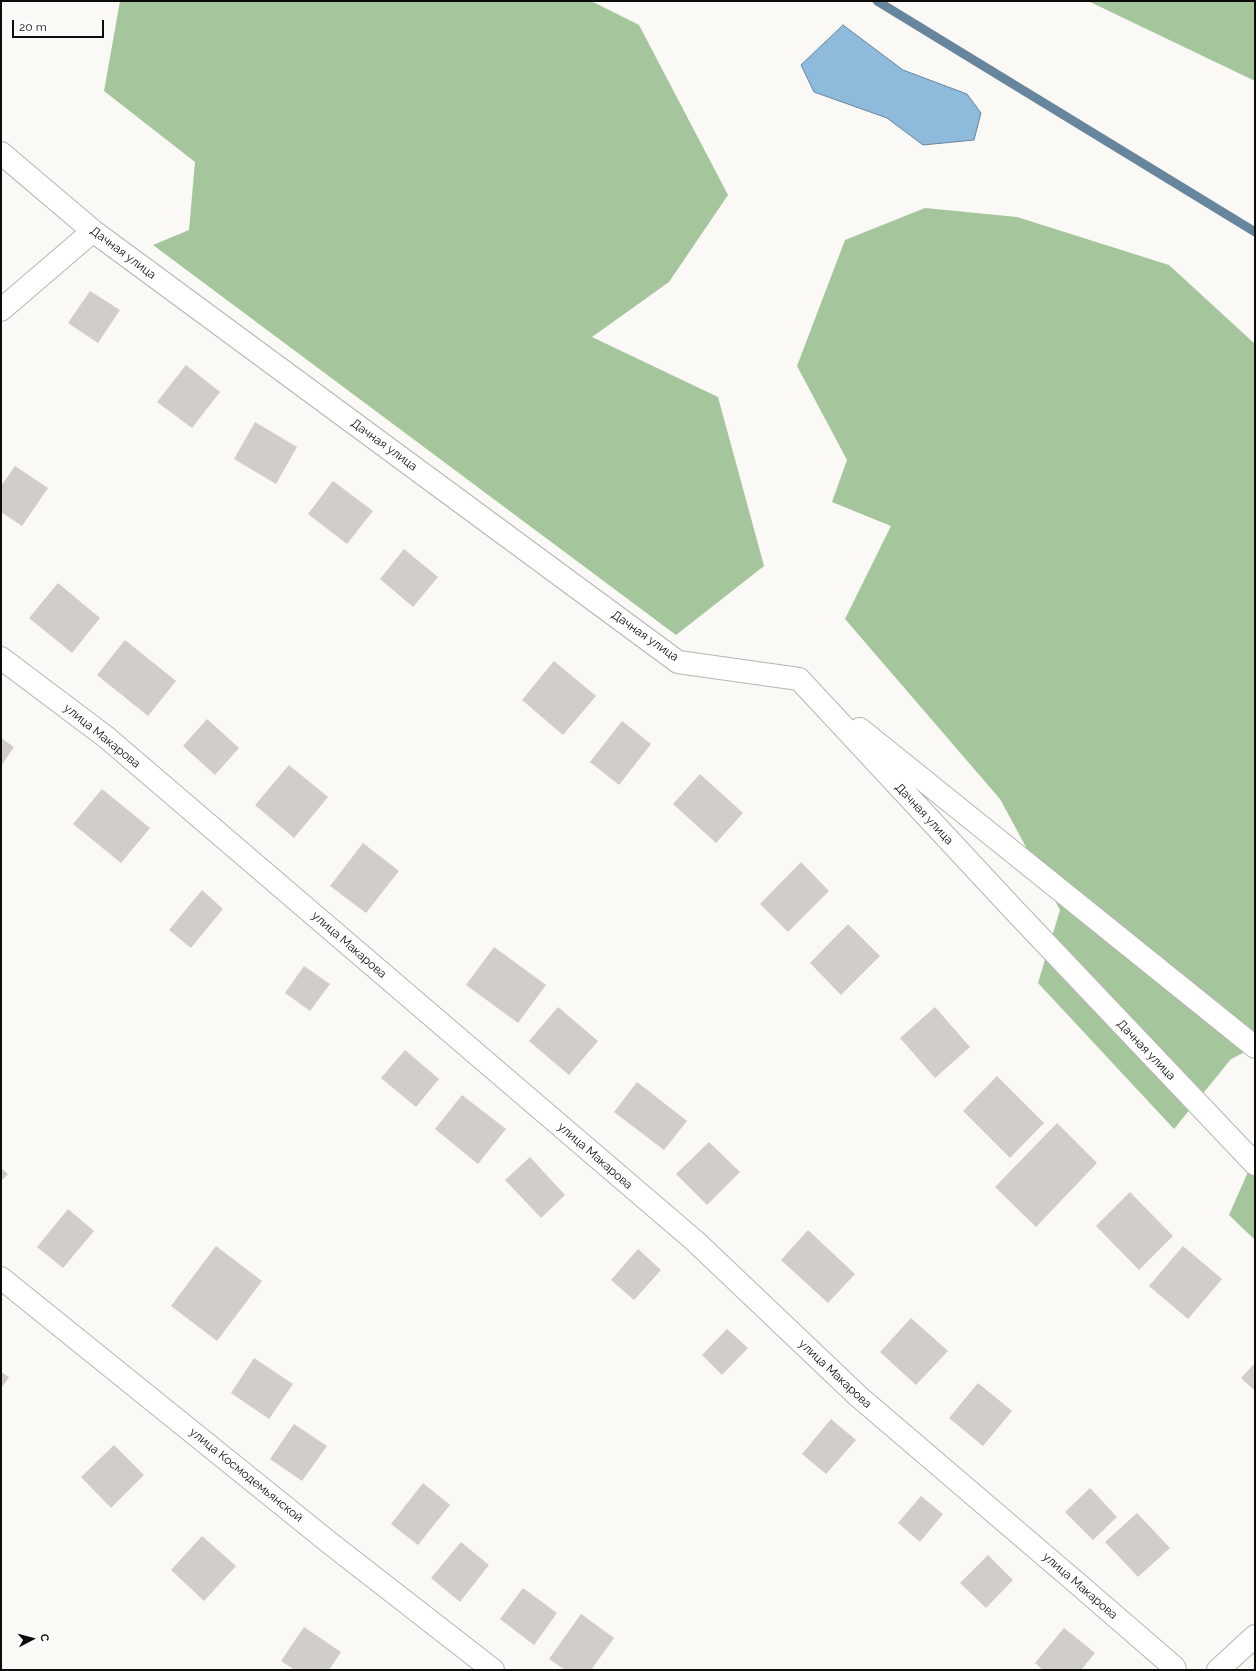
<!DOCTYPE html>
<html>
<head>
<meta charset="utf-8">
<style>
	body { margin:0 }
	#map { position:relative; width:1256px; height:1671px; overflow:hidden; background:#fbf9f5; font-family:Raleway,sans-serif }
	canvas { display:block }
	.frame { position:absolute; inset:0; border:2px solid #0c0c0a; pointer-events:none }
	.north { position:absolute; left:12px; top:1619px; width:40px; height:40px; -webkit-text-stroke:3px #fff; paint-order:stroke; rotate:84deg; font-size:11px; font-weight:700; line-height:16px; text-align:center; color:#0c0c0a }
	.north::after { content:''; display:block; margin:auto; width:14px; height:18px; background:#0c0c0a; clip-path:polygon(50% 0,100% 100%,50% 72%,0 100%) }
	.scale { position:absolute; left:12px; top:20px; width:92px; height:18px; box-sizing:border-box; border:2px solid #0c0c0a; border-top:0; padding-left:5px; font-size:12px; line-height:14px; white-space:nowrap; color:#0c0c0a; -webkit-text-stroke:3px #fff; paint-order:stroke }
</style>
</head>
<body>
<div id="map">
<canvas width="1256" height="1671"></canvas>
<div class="frame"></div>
<div class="north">С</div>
<div class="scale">20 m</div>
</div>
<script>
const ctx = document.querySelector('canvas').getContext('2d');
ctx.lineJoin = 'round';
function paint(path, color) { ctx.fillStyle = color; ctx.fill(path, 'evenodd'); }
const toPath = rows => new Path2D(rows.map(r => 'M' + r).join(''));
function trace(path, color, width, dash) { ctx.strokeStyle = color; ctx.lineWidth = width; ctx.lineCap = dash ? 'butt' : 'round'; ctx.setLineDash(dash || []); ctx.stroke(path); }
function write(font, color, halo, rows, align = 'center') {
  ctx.font = font + ' Raleway,sans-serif'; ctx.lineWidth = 3.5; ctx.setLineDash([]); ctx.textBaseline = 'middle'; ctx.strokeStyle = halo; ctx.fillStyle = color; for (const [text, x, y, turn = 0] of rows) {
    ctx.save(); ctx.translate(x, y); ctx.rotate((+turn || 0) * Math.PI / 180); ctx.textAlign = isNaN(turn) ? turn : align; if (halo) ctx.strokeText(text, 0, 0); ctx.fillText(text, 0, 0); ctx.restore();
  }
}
const forest = toPath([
	[120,1,591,1,639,25,728,195,669,282,592,337,718,397,764,566,676,635,153,245,189,230,195,162,104,91],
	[1088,1,1255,1,1255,81],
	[925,208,1017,217,1169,265,1255,344,1255,1047,1231,1059,1174,1129,1038,983,1060,910,1000,799,845,619,891,526,832,502,847,460,797,366,845,240],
	[1255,1156,1255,1240,1229,1215]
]);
const water = toPath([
	[843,25,903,70,967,94,981,113,974,140,923,145,887,118,814,92,801,65,843,25]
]);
const stream = toPath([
	[877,1,1255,232]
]);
const building = toPath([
	[90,291,120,310,98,343,68,323],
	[186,365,220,392,192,428,157,402],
	[255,422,297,447,276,484,234,459],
	[15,466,48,488,22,526,1,512,1,486],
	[333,481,373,511,347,544,308,514],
	[404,549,438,577,413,607,380,579],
	[58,583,100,618,72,653,29,618],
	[125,640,176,681,148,716,97,675],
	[554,661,596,696,563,735,522,700],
	[207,719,239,748,215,775,183,746],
	[622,721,651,744,619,785,590,762],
	[1,738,14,747,1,766],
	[289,765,328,797,294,838,255,805],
	[700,774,743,813,716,843,673,804],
	[102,789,150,828,121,863,73,824],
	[363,843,399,871,366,913,330,886],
	[801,862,829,891,788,932,760,904],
	[202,890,223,909,191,948,169,930],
	[848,924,880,956,841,995,810,963],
	[494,947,546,985,518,1023,466,985],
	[304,966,330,984,310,1011,285,993],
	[558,1007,598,1041,569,1075,529,1041],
	[935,1007,970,1047,935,1078,900,1038],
	[405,1050,439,1079,416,1107,381,1078],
	[997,1076,1044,1123,1010,1158,963,1111],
	[637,1082,687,1121,664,1150,614,1112],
	[462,1095,506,1129,478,1164,435,1129],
	[1057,1123,1097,1163,1036,1227,995,1187],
	[709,1142,740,1172,707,1205,676,1174],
	[530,1157,565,1195,541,1218,505,1180],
	[1,1168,8,1174,1,1181],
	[1130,1192,1173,1236,1139,1270,1096,1226],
	[68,1209,94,1231,63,1268,37,1247],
	[808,1230,855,1274,828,1303,781,1260],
	[216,1246,262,1281,217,1341,171,1306],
	[1183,1246,1222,1279,1188,1319,1149,1286],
	[638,1249,661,1270,634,1300,611,1280],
	[911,1318,948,1351,916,1385,880,1352],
	[727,1329,748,1348,722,1375,702,1355],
	[254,1358,293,1384,269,1419,231,1393],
	[1255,1363,1255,1391,1241,1378],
	[1,1372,9,1377,1,1389],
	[978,1383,1012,1411,983,1446,949,1418],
	[831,1419,856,1440,826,1474,802,1454],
	[294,1424,327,1446,302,1481,270,1459],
	[114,1445,144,1475,111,1508,81,1477],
	[423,1483,450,1505,418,1545,391,1524],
	[1090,1488,1117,1517,1093,1540,1065,1512],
	[921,1496,943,1514,920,1542,898,1523],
	[1137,1513,1170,1548,1138,1577,1105,1542],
	[202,1536,236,1566,204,1601,171,1570],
	[461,1542,489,1565,460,1602,431,1578],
	[988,1555,1013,1580,986,1608,960,1583],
	[523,1588,557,1613,534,1645,500,1619],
	[581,1614,614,1638,591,1670,565,1670,549,1659],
	[304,1627,341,1652,329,1670,295,1670,281,1661],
	[1064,1628,1095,1653,1081,1670,1043,1670,1035,1663]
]);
const street = toPath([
	[1,153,93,231,678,662,799,679,1014,910,1255,1164],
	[1,310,93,231],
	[1,658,106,737,695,1241,858,1396,1078,1584,1174,1667,1175,1670],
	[860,729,1255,1047],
	[1,1278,331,1544,493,1670],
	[1218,1670,1255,1636]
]);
const streetNames = [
	["Дачная улица",123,253,37],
	["Дачная улица",384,445,36],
	["Дачная улица",645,636,35],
	["улица Макарова",102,736,39],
	["Дачная улица",924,814,47],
	["улица Макарова",349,945,41],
	["Дачная улица",1146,1050,46],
	["улица Макарова",595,1156,41],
	["улица Макарова",835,1374,43],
	["улица Космодемьянской",246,1475,39],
	["улица Макарова",1080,1586,41]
];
paint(forest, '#a5c59c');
paint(water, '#8ebbdc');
trace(water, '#67869d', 1);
trace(stream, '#67869d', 9);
paint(building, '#d1cdcb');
trace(street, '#b6b5b1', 24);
trace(street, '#fff', 22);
write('12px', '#0c0c0a', '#fff', streetNames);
</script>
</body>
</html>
